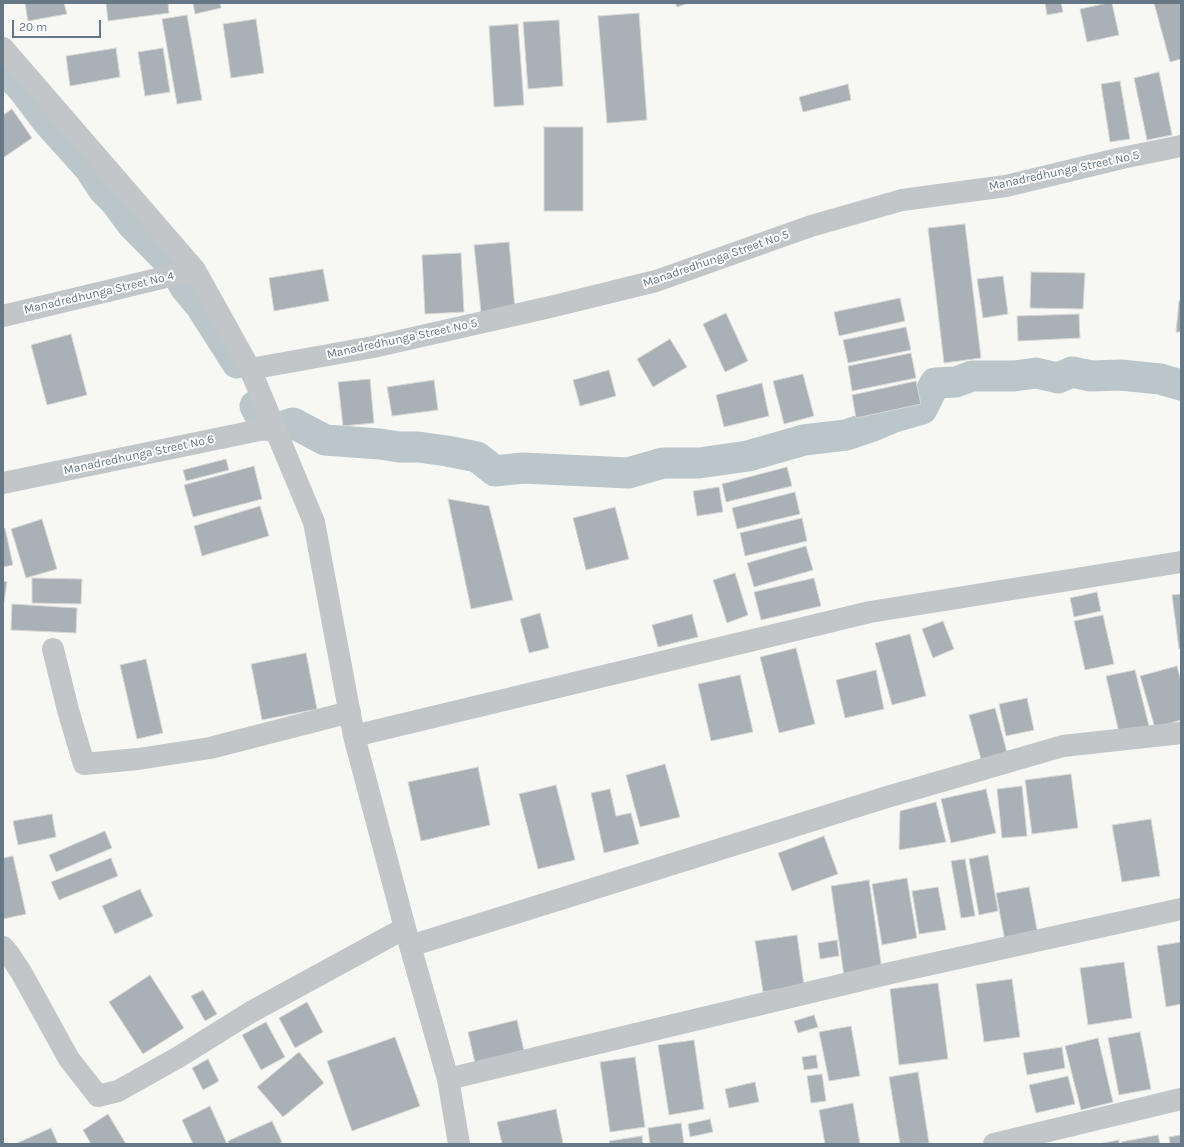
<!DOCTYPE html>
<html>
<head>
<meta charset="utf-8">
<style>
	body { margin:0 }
	#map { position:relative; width:1184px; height:1147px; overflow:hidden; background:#f7f7f4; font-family:Karla,sans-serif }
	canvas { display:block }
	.frame { position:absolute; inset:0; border:4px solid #667785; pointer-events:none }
	.scale { position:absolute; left:12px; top:20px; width:89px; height:18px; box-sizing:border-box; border:2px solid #667785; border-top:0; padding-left:5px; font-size:12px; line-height:14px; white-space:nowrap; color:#667785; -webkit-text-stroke:3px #fff; paint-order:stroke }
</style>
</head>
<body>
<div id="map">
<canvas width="1184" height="1147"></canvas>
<div class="frame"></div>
<div class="scale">20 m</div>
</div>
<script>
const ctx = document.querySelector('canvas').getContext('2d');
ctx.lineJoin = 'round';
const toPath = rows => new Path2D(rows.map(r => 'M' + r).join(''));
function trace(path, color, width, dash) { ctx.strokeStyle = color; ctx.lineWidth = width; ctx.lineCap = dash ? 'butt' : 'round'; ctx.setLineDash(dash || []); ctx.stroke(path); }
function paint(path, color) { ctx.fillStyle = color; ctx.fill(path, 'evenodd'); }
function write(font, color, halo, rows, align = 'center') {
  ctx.font = font + ' Karla,sans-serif'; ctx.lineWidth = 4; ctx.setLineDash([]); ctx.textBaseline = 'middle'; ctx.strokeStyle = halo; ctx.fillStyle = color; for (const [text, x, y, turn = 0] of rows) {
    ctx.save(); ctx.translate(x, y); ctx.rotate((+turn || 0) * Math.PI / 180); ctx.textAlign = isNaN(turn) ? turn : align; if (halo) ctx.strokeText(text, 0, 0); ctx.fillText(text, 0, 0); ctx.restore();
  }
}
const canal = toPath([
	[3,68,22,88,47,121,90,169,103,189,115,201,132,224,173,266,185,287,200,305,237,363],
	[255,406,265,425,281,427,293,423,325,440,380,444,399,447,418,447,447,451,477,457,495,471,523,468,628,473,663,463,699,463,748,456,804,440,846,435,873,426,894,417,922,409,935,383,956,382,972,376,1014,376,1036,373,1058,378,1072,372,1091,376,1121,375,1140,377,1160,379,1181,385]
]);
const building = toPath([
	[25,3,64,3,67,14,28,21,25,3],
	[106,3,168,3,169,13,108,21,106,3],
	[193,3,220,3,221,8,195,14,193,3],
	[675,3,689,3,677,7,675,3],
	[1045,3,1061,3,1063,12,1047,15,1045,3],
	[1108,3,1112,3,1119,35,1087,42,1080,9,1108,3],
	[1154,3,1181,3,1181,59,1170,62,1154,3],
	[639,13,647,120,607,123,598,16,639,13],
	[187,15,202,100,177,104,162,19,187,15],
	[256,19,264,73,231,78,223,24,256,19],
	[559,20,563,86,528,89,523,22,559,20],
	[518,24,524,105,494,107,489,26,518,24],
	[116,48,120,77,70,86,66,56,116,48],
	[163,48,170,92,145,96,138,52,163,48],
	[1159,72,1172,135,1147,140,1134,78,1159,72],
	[1120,81,1130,139,1110,142,1101,84,1120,81],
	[848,84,851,100,803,112,799,97,848,84],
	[12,109,32,138,3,158,3,115,12,109],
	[544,127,583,127,583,211,544,211,544,127],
	[965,224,981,358,944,363,928,228,965,224],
	[509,242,515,309,481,312,474,245,509,242],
	[461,253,464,312,425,314,422,255,461,253],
	[323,269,329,301,274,311,269,278,323,269],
	[1031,272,1085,273,1083,309,1030,308,1031,272],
	[1003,276,1008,314,983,318,977,279,1003,276],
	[900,298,905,321,839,336,834,312,900,298],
	[1179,301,1181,301,1181,332,1176,332,1179,301],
	[726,313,748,361,725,372,703,324,726,313],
	[1079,314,1080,338,1018,341,1017,316,1079,314],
	[906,327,911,350,848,363,843,340,906,327],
	[71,334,87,395,47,405,31,345,71,334],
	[670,339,687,367,653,387,637,359,670,339],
	[911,353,916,378,852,391,848,366,911,353],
	[609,370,616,396,580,406,573,380,609,370],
	[803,374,814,416,784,424,773,381,803,374],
	[370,379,374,423,343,426,338,382,370,379],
	[434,380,438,410,392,416,387,387,434,380],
	[916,381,921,404,856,418,852,395,916,381],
	[762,383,769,416,724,427,716,395,762,383],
	[226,459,229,470,186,481,183,470,226,459],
	[254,466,262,499,193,517,184,485,254,466],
	[787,467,792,486,726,502,722,484,787,467],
	[719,487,723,512,697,516,693,491,719,487],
	[795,492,800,514,737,529,732,508,795,492],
	[448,499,489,506,513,600,471,609,448,499],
	[260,506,269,536,202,556,194,526,260,506],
	[615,507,629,559,586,570,573,518,615,507],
	[802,518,807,541,745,556,740,533,802,518],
	[42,519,57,569,26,578,11,529,42,519],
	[3,528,5,528,13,565,3,567,3,528],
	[806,546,813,570,754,587,747,563,806,546],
	[735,573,748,615,727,623,713,580,735,573],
	[32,578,82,579,81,604,32,603,32,578],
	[814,578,821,606,761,620,754,592,814,578],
	[3,581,7,582,4,602,3,602,3,581],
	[1097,592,1101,611,1074,617,1070,598,1097,592],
	[1181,594,1181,648,1179,649,1172,595,1181,594],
	[12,604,77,608,76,633,11,630,12,604],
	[540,613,549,648,529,653,520,619,540,613],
	[692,614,698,637,658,647,652,625,692,614],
	[1103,615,1114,664,1085,670,1074,621,1103,615],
	[943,621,954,649,933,658,922,629,943,621],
	[910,634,926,696,892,705,875,643,910,634],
	[796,648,815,724,779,733,760,657,796,648],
	[306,653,317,709,262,720,251,664,306,653],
	[146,659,163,733,137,739,120,665,146,659],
	[1177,666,1181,681,1181,720,1155,728,1140,676,1177,666],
	[876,670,884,709,845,718,836,680,876,670],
	[1135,670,1149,726,1119,733,1106,676,1135,670],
	[740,675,753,732,711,741,698,684,740,675],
	[1027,698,1034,730,1006,736,999,704,1027,698],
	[995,708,1008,756,982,763,969,715,995,708],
	[665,764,680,817,640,827,626,775,665,764],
	[478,767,490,825,421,841,408,782,478,767],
	[1071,774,1078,828,1032,834,1025,780,1071,774],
	[556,785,575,860,538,869,519,794,556,785],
	[1022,786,1027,836,1002,838,997,789,1022,786],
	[610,789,616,816,631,813,639,844,604,853,591,793,610,789],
	[986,789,996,833,951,843,941,799,986,789],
	[936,802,946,842,899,850,900,811,936,802],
	[52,814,56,837,18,845,13,821,52,814],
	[1151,819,1160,876,1122,882,1112,825,1151,819],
	[105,831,112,848,56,872,49,855,105,831],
	[824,836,838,874,792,891,778,853,824,836],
	[988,855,998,911,979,915,969,859,988,855],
	[13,856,26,914,3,919,3,858,13,856],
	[111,858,118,876,59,900,51,882,111,858],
	[965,859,975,916,961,918,951,861,965,859],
	[907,878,917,938,882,945,872,884,907,878],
	[869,880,882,970,844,976,831,886,869,880],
	[938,887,946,930,919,934,912,891,938,887],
	[1029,887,1038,935,1005,941,996,893,1029,887],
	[140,889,153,916,115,934,102,906,140,889],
	[797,935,804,985,763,992,755,941,797,935],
	[837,940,839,956,820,959,818,943,837,940],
	[1181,942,1181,1004,1166,1007,1157,946,1181,942],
	[1124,962,1132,1018,1088,1025,1080,968,1124,962],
	[150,975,184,1028,143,1054,109,1002,150,975],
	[1012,979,1020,1037,984,1042,976,984,1012,979],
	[938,983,948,1059,899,1065,890,989,938,983],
	[203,990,217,1014,205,1021,191,996,203,990],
	[307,1002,323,1032,295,1048,279,1018,307,1002],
	[814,1015,818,1027,798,1033,794,1021,814,1015],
	[517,1020,524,1051,475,1063,468,1032,517,1020],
	[266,1022,285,1057,261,1070,242,1035,266,1022],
	[851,1026,860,1076,829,1081,819,1032,851,1026],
	[1140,1032,1151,1089,1119,1095,1108,1038,1140,1032],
	[395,1037,420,1106,352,1131,327,1061,395,1037],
	[1098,1038,1113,1102,1081,1110,1065,1046,1098,1038],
	[694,1040,704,1109,669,1115,658,1045,694,1040],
	[1062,1047,1065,1068,1027,1075,1023,1053,1062,1047],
	[299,1052,324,1083,283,1117,257,1087,299,1052],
	[816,1055,818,1068,804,1070,802,1057,816,1055],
	[635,1057,645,1127,610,1132,600,1062,635,1057],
	[208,1059,219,1081,203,1090,192,1068,208,1059],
	[918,1072,929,1143,900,1144,889,1077,918,1072],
	[822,1074,826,1101,811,1103,807,1076,822,1074],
	[1068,1076,1075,1104,1036,1113,1029,1085,1068,1076],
	[755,1082,759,1102,729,1108,725,1089,755,1082],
	[853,1103,860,1144,825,1144,819,1110,853,1103],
	[210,1106,227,1144,193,1144,182,1120,210,1106],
	[556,1109,563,1143,558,1144,502,1144,497,1122,556,1109],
	[108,1114,126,1144,91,1144,83,1130,108,1114],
	[710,1119,713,1132,690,1137,688,1124,710,1119],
	[272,1121,282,1142,278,1144,229,1144,228,1141,272,1121],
	[681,1123,684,1144,650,1144,648,1128,681,1123],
	[51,1128,58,1144,15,1144,51,1128],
	[1158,1135,1160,1144,1122,1144,1121,1142,1158,1135],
	[1181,1135,1181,1144,1170,1144,1169,1137,1181,1135],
	[642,1136,643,1144,610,1144,609,1141,642,1136],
	[1119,1140,1119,1144,1098,1144,1119,1140]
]);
const street = toPath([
	[3,48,195,270,250,369,314,522,354,736,405,928,448,1079,459,1144],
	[3,316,195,270],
	[250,369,373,347,550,307,656,281,811,226,902,200,1006,186,1122,158,1181,146],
	[3,483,274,427],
	[53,649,68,710,84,764,138,759,210,748,350,712],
	[354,736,870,612,1181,562],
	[410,946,887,797,1063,746,1181,733],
	[3,947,9,954,21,972,69,1059,98,1096,118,1091,177,1058,251,1012,405,928],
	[448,1079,895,972,1181,909],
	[994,1144,1181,1099]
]);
const streetNames = [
	["Manadredhunga Street No 5",1064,171,-12],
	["Manadredhunga Street No 5",716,259,-19],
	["Manadredhunga Street No 4",99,293,-13],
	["Manadredhunga Street No 5",402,339,-12],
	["Manadredhunga Street No 6",139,455,-12]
];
trace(canal, '#bac6ca', 31);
paint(building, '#a9b1b7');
trace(building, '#d8d8d6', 1);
trace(street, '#c2c6c9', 22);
write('12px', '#667785', '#fff', streetNames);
</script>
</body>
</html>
